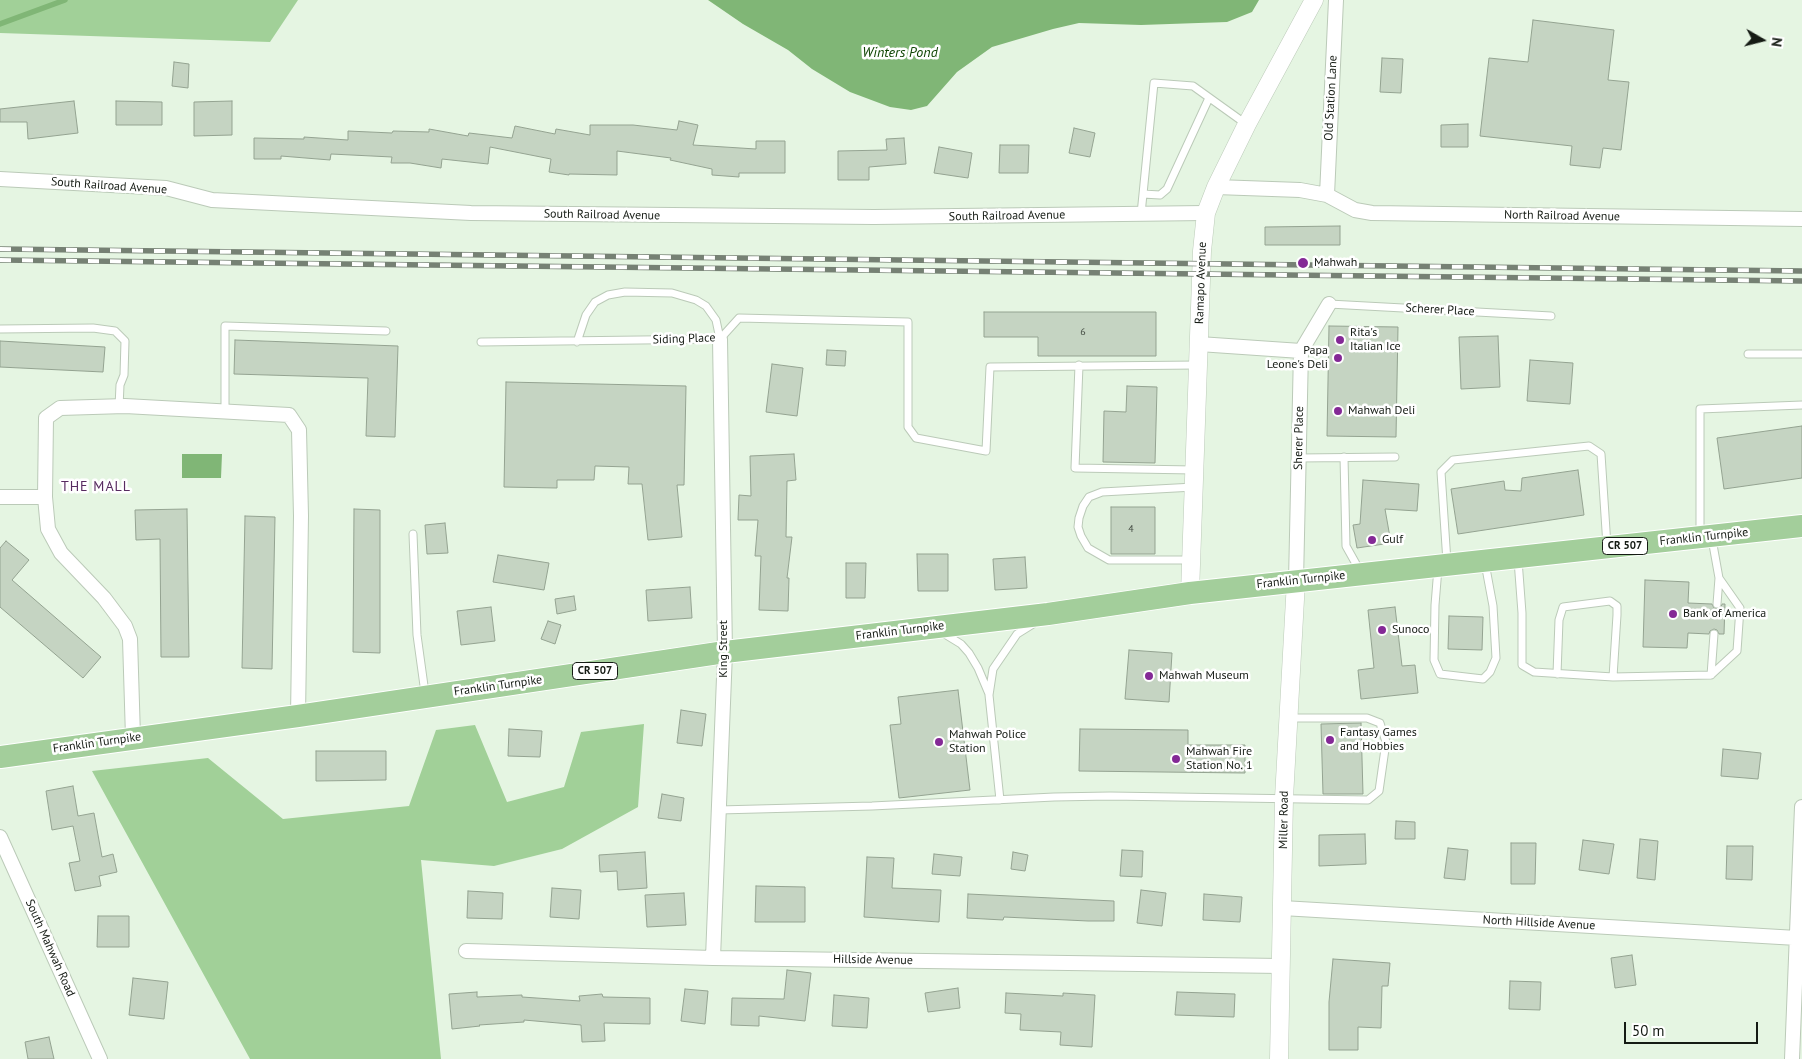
<!DOCTYPE html>
<html>
<head>
<meta charset="utf-8">
<style>
	body { margin:0 }
	#map { position:relative; width:1802px; height:1059px; overflow:hidden; background:#e5f5e2; font-family:"PT Sans",sans-serif }
	canvas { display:block }
	.north { position:absolute; left:1737px; top:15px; width:50px; height:50px; -webkit-text-stroke:4px #fff; paint-order:stroke; rotate:98deg; font-size:14px; font-weight:700; line-height:20px; text-align:center; color:#151b14 }
	.north::after { content:''; display:block; margin:auto; width:18px; height:22px; background:#151b14; clip-path:polygon(50% 0,100% 100%,50% 72%,0 100%) }
	.scale { position:absolute; left:1624px; top:1022px; width:134px; height:22px; box-sizing:border-box; border:2px solid #151b14; border-top:0; padding-left:6px; font-size:15px; line-height:18px; white-space:nowrap; color:#151b14; -webkit-text-stroke:4px #fff; paint-order:stroke }
</style>
</head>
<body>
<div id="map">
<canvas width="1802" height="1059"></canvas>
<div class="north">N</div>
<div class="scale">50 m</div>
</div>
<script>
const ctx = document.querySelector('canvas').getContext('2d');
ctx.lineJoin = 'round';
function paint(path, color) { ctx.fillStyle = color; ctx.fill(path, 'evenodd'); }
const toPath = rows => new Path2D(rows.map(r => 'M' + r).join(''));
function trace(path, color, width, dash) { ctx.strokeStyle = color; ctx.lineWidth = width; ctx.lineCap = dash ? 'butt' : 'round'; ctx.setLineDash(dash || []); ctx.stroke(path); }
function write(font, color, halo, rows, align = 'center') {
  ctx.font = font + ' "PT Sans",sans-serif'; ctx.lineWidth = 5; ctx.setLineDash([]); ctx.textBaseline = 'middle'; ctx.strokeStyle = halo; ctx.fillStyle = color; for (const [text, x, y, turn = 0] of rows) {
    ctx.save(); ctx.translate(x, y); ctx.rotate((+turn || 0) * Math.PI / 180); ctx.textAlign = isNaN(turn) ? turn : align; if (halo) ctx.strokeText(text, 0, 0); ctx.fillText(text, 0, 0); ctx.restore();
  }
}
const green = toPath([
	[0,0,298,0,270,42,0,33],
	[644,724,638,807,562,849,494,866,421,860,441,1059,250,1059,92,771,208,758,283,819,409,806,436,730,475,725,507,802,564,787,581,732]
]);
const water = toPath([
	[708,0,1259,0,1252,12,1227,22,1141,25,1079,23,1053,29,992,47,957,72,927,106,911,110,890,107,850,92,812,69,788,50,743,24],
	[182,454,222,454,221,478,182,478]
]);
const stream = toPath([
	[0,24,65,0]
]);
const building = toPath([
	[1533,20,1614,30,1608,80,1629,82,1621,150,1603,148,1600,168,1570,165,1572,146,1480,136,1489,58,1528,62,1533,20],
	[1382,58,1403,59,1401,93,1380,92,1382,58],
	[174,62,189,64,188,88,172,86,174,62],
	[74,101,78,133,28,139,27,122,0,122,0,109,74,101],
	[116,101,162,102,162,125,116,125,116,101],
	[232,101,232,135,194,136,194,102,232,101],
	[679,121,698,125,693,145,756,149,756,141,785,141,785,173,739,173,739,177,712,175,712,169,670,160,671,158,617,151,617,175,569,174,569,175,549,172,551,159,490,147,488,164,442,159,441,168,410,163,391,163,392,157,331,154,330,160,281,156,281,159,254,159,254,138,304,139,304,137,348,140,348,131,392,133,393,131,429,132,429,129,468,136,469,133,512,138,515,126,555,134,556,129,590,135,590,125,633,125,677,130,679,121],
	[1468,124,1468,147,1441,147,1441,125,1468,124],
	[1074,128,1095,133,1090,157,1069,153,1074,128],
	[904,138,906,164,869,167,869,180,838,180,838,151,887,150,886,139,904,138],
	[1000,145,1029,145,1028,173,999,173,1000,145],
	[939,147,972,153,968,178,934,173,939,147],
	[1340,226,1340,245,1265,245,1265,227,1340,226],
	[984,312,1156,312,1156,356,1038,356,1038,337,984,337,984,312],
	[1329,326,1398,327,1396,437,1327,436,1329,326],
	[1498,336,1500,387,1461,389,1459,337,1498,336],
	[235,340,398,346,395,437,366,436,368,378,234,374,235,340],
	[0,341,105,347,103,372,0,367,0,341],
	[827,350,846,351,845,366,826,365,827,350],
	[1530,360,1573,363,1570,404,1527,401,1530,360],
	[772,364,803,368,797,416,766,412,772,364],
	[506,382,686,386,684,485,677,485,682,537,648,540,642,484,628,484,629,467,595,466,594,480,557,480,557,488,504,487,506,382],
	[1127,386,1157,387,1155,463,1103,462,1104,411,1126,412,1127,386],
	[1802,426,1802,478,1724,489,1717,438,1802,426],
	[794,454,796,480,787,481,786,537,792,537,787,578,789,578,788,611,759,610,761,556,755,556,758,520,738,520,739,495,751,496,750,456,794,454],
	[1578,470,1584,515,1458,534,1451,489,1504,481,1505,490,1521,491,1522,478,1578,470],
	[1363,480,1419,484,1417,511,1385,509,1391,543,1357,548,1353,525,1360,524,1363,480],
	[1111,507,1155,507,1155,554,1111,554,1111,507],
	[187,509,189,657,161,657,160,539,136,540,135,510,187,509],
	[354,509,380,510,380,653,353,652,354,509],
	[245,516,275,517,272,669,242,668,245,516],
	[445,523,448,553,427,554,425,525,445,523],
	[6,541,29,560,12,580,101,657,83,678,0,607,0,548,6,541],
	[917,554,948,554,948,591,918,591,917,554],
	[498,555,549,563,544,590,493,582,498,555],
	[1025,557,1027,588,995,590,993,559,1025,557],
	[846,563,866,563,865,598,846,598,846,563],
	[1645,580,1689,582,1688,603,1712,604,1714,608,1717,609,1721,607,1722,604,1725,604,1724,634,1719,634,1717,630,1714,629,1710,631,1709,634,1688,633,1687,648,1643,647,1645,580],
	[690,587,692,618,648,621,646,590,690,587],
	[574,596,576,610,557,614,555,599,574,596],
	[491,607,495,641,461,645,457,611,491,607],
	[1395,607,1402,666,1415,665,1418,693,1361,699,1358,670,1374,668,1368,610,1395,607],
	[1449,616,1483,617,1482,650,1448,649,1449,616],
	[548,621,561,625,555,644,541,639,548,621],
	[1129,650,1172,653,1169,702,1125,699,1129,650],
	[958,690,970,790,899,798,890,725,901,724,898,697,958,690],
	[681,710,706,714,702,746,677,743,681,710],
	[1361,723,1363,794,1323,794,1321,724,1361,723],
	[509,729,542,731,540,757,508,756,509,729],
	[1080,729,1188,730,1188,745,1245,745,1245,773,1079,771,1080,729],
	[1723,749,1761,753,1758,779,1721,776,1723,749],
	[316,751,386,751,386,780,316,781,316,751],
	[73,786,78,816,94,813,102,857,113,854,117,872,99,876,101,886,75,891,69,863,80,861,73,826,52,830,46,791,73,786],
	[662,794,684,798,681,821,658,818,662,794],
	[1396,821,1415,822,1415,839,1395,839,1396,821],
	[1365,834,1366,864,1319,866,1319,835,1365,834],
	[1640,839,1658,841,1655,880,1637,878,1640,839],
	[1583,840,1614,844,1609,874,1579,870,1583,840],
	[1511,843,1536,843,1535,884,1511,884,1511,843],
	[1727,846,1753,846,1752,880,1726,879,1727,846],
	[1448,848,1468,850,1465,880,1444,878,1448,848],
	[1122,850,1143,851,1142,877,1120,876,1122,850],
	[645,852,647,888,618,890,617,871,600,872,599,855,645,852],
	[1013,852,1028,855,1025,871,1011,869,1013,852],
	[934,854,962,857,960,876,932,874,934,854],
	[867,857,894,858,892,888,941,890,939,922,864,917,867,857],
	[756,886,805,887,805,922,755,922,756,886],
	[552,888,581,890,579,919,550,917,552,888],
	[1141,890,1166,893,1162,926,1137,923,1141,890],
	[468,891,503,893,502,919,467,918,468,891],
	[684,893,686,925,647,927,645,895,684,893],
	[968,894,1114,901,1114,921,1088,921,1004,917,1003,920,967,918,968,894],
	[1204,894,1242,897,1240,922,1203,920,1204,894],
	[98,916,129,916,129,947,97,947,98,916],
	[1632,955,1636,985,1615,988,1611,958,1632,955],
	[1333,959,1390,963,1388,986,1382,986,1381,1028,1358,1027,1358,1050,1329,1050,1329,1002,1333,959],
	[787,970,811,973,805,1021,759,1016,759,1026,731,1025,732,998,784,999,787,970],
	[133,978,168,982,164,1019,129,1015,133,978],
	[1510,981,1541,982,1540,1010,1509,1009,1510,981],
	[958,988,960,1008,928,1012,925,993,958,988],
	[685,989,708,991,705,1024,681,1021,685,989],
	[477,992,477,997,522,995,522,997,580,1001,579,996,602,994,603,997,650,998,650,1024,604,1023,605,1041,582,1042,581,1025,524,1020,524,1022,479,1025,480,1026,452,1029,449,994,477,992],
	[1177,992,1235,994,1234,1017,1175,1015,1177,992],
	[1006,993,1063,996,1063,993,1095,995,1092,1047,1060,1045,1061,1032,1020,1030,1021,1014,1005,1013,1006,993],
	[834,995,869,998,867,1028,832,1026,834,995],
	[49,1037,54,1059,28,1059,25,1042,49,1037]
]);
const service = toPath([
	[1209,98,1167,189,1160,195,1143,194,1154,83,1193,86,1246,124],
	[1141,214,1143,194],
	[1329,304,1551,316],
	[0,329,93,328,115,331,125,341,124,375,120,385,119,407],
	[481,342,720,339,739,318,908,322,908,427,916,438,986,451,990,367,1198,365],
	[577,342,586,315,595,302,608,295,625,292,672,293,696,300,706,306,716,320,720,339],
	[1748,354,1802,354],
	[1079,365,1075,468,1194,470],
	[225,412,225,326,386,331],
	[1344,457,1346,546,1360,571],
	[1299,458,1395,457],
	[413,534,417,635,425,693],
	[1700,534,1700,409,1802,405],
	[1191,560,1109,560,1088,548,1081,536,1078,527,1079,518,1083,506,1089,497,1102,492,1194,487],
	[1518,560,1522,613,1522,665,1534,672,1613,677,1711,675,1714,634],
	[1447,562,1441,472,1453,460,1589,446,1601,454,1607,546],
	[1438,568,1435,605,1434,660,1440,674,1483,679,1490,672,1496,658,1493,606,1485,563],
	[1717,604,1719,578],
	[943,633,961,644,969,653,978,668,989,694],
	[1557,674,1559,620,1563,607,1610,601,1617,606,1617,615,1613,677],
	[1711,675,1737,651,1740,608,1719,578,1712,539],
	[1000,800,989,695,993,669,1017,634,1033,624],
	[719,810,872,806,1054,797,1110,796,1368,800,1379,791,1386,742,1380,723,1367,718,1288,718]
]);
const minor = toPath([
	[0,179,166,188,212,200,471,213,874,217,1206,213],
	[1216,187,1300,190,1327,195,1355,210,1372,213,1802,219],
	[1327,195,1336,0],
	[1199,344,1301,351],
	[0,497,45,497,48,529,61,553,104,598,125,626,130,639,133,737],
	[45,497,46,418,60,408,125,406,289,415,299,430,301,516,298,716],
	[1296,581,1301,351,1329,304],
	[0,837,100,1059],
	[1282,908,1797,938],
	[466,951,713,958,1281,966],
	[713,958,725,652,720,339],
	[1792,1059,1802,807]
]);
const tertiary = toPath([
	[1190,593,1202,251,1206,213,1216,187,1247,124,1314,0],
	[1279,1059,1284,798,1296,581]
]);
const primary = toPath([
	[0,757,298,716,725,652,1048,614,1190,593,1802,526]
]);
const rail = toPath([
	[0,249,1802,271],
	[0,260,1802,281]
]);
const markers = [
	[1303,263,6,"#842996"],
	[1340,340,5,"#842996"],
	[1338,358,5,"#842996"],
	[1338,411,5,"#842996"],
	[1372,540,5,"#842996"],
	[1673,614,5,"#842996"],
	[1382,630,5,"#842996"],
	[1149,676,5,"#842996"],
	[1330,740,5,"#842996"],
	[939,742,5,"#842996"],
	[1176,759,5,"#842996"]
];
const numberNames = [
	["6",1083,332],
	["4",1131,529]
];
const shields = [
	[1625,546,45],
	[595,671,45]
];
const shieldNames = [
	["CR 507",1625,546],
	["CR 507",595,671]
];
const streetNames = [
	["Old Station Lane",1331,98,-87],
	["South Railroad Avenue",109,186,4],
	["South Railroad Avenue",602,215,1],
	["South Railroad Avenue",1007,216,-1],
	["North Railroad Avenue",1562,216,1],
	["Ramapo Avenue",1201,283,-88],
	["Scherer Place",1440,310,3],
	["Siding Place",684,339,-2],
	["Sherer Place",1299,438,-89],
	["Franklin Turnpike",1704,537,-6],
	["Franklin Turnpike",1301,580,-6],
	["Franklin Turnpike",900,631,-7],
	["King Street",724,649,-90],
	["Franklin Turnpike",498,686,-8],
	["Franklin Turnpike",97,743,-8],
	["Miller Road",1284,820,-89],
	["North Hillside Avenue",1539,923,3],
	["South Mahwah Road",50,948,66],
	["Hillside Avenue",873,960,1]
];
const poiNames = [
	["Mahwah",1314,263],
	["Rita's",1350,333],
	["Italian Ice",1350,347],
	["Papa",1328,351,"right"],
	["Leone's Deli",1328,365,"right"],
	["Mahwah Deli",1348,411],
	["Gulf",1382,540],
	["Bank of America",1683,614],
	["Sunoco",1392,630],
	["Mahwah Museum",1159,676],
	["Fantasy Games",1340,733],
	["and Hobbies",1340,747],
	["Mahwah Police",949,735],
	["Station",949,749],
	["Mahwah Fire",1186,752],
	["Station No. 1",1186,766]
];
const waterNames = [
	["Winters Pond",900,53]
];
const neighbourhoodNames = [
	["THE MALL",96,487]
];
paint(green, '#a1d098');
paint(water, '#80b676');
trace(stream, '#80b676', 5.5);
paint(building, '#c5d4c2');
trace(building, '#94a391', 1);
trace(service, '#bbcab8', 9);
trace(minor, '#bbcab8', 16);
trace(tertiary, '#bbcab8', 19);
trace(primary, '#fff', 24);
trace(service, '#fff', 7);
trace(minor, '#fff', 14);
trace(tertiary, '#fff', 18);
trace(primary, '#a3ce9b', 22);
trace(rail, '#768174', 5.5);
trace(rail, '#fff', 4, [11]);
for (const [x, y, r, color] of markers) { const dot = new Path2D(); dot.arc(x, y, r, 0, 2 * Math.PI); ctx.fillStyle = color; ctx.fill(dot); trace(dot, '#fff', 2); }
write('10px', '#414940', null, numberNames);
for (const [x, y, w] of shields) { const box = new Path2D(); box.roundRect(x - w / 2, y - 8.5, w, 17, 4); ctx.fillStyle = '#fff'; ctx.fill(box); trace(box, '#151b14', 1); }
write('bold 11px', '#151b14', null, shieldNames);
write('12px', '#151b14', '#fff', streetNames);
write('12px', '#151b14', '#fff', poiNames, 'left');
write('italic 14px', '#104604', '#fff', waterNames);
ctx.letterSpacing = '1px';
write('14px', '#572b60', '#fff', neighbourhoodNames);
ctx.letterSpacing = '0px';
</script>
</body>
</html>
